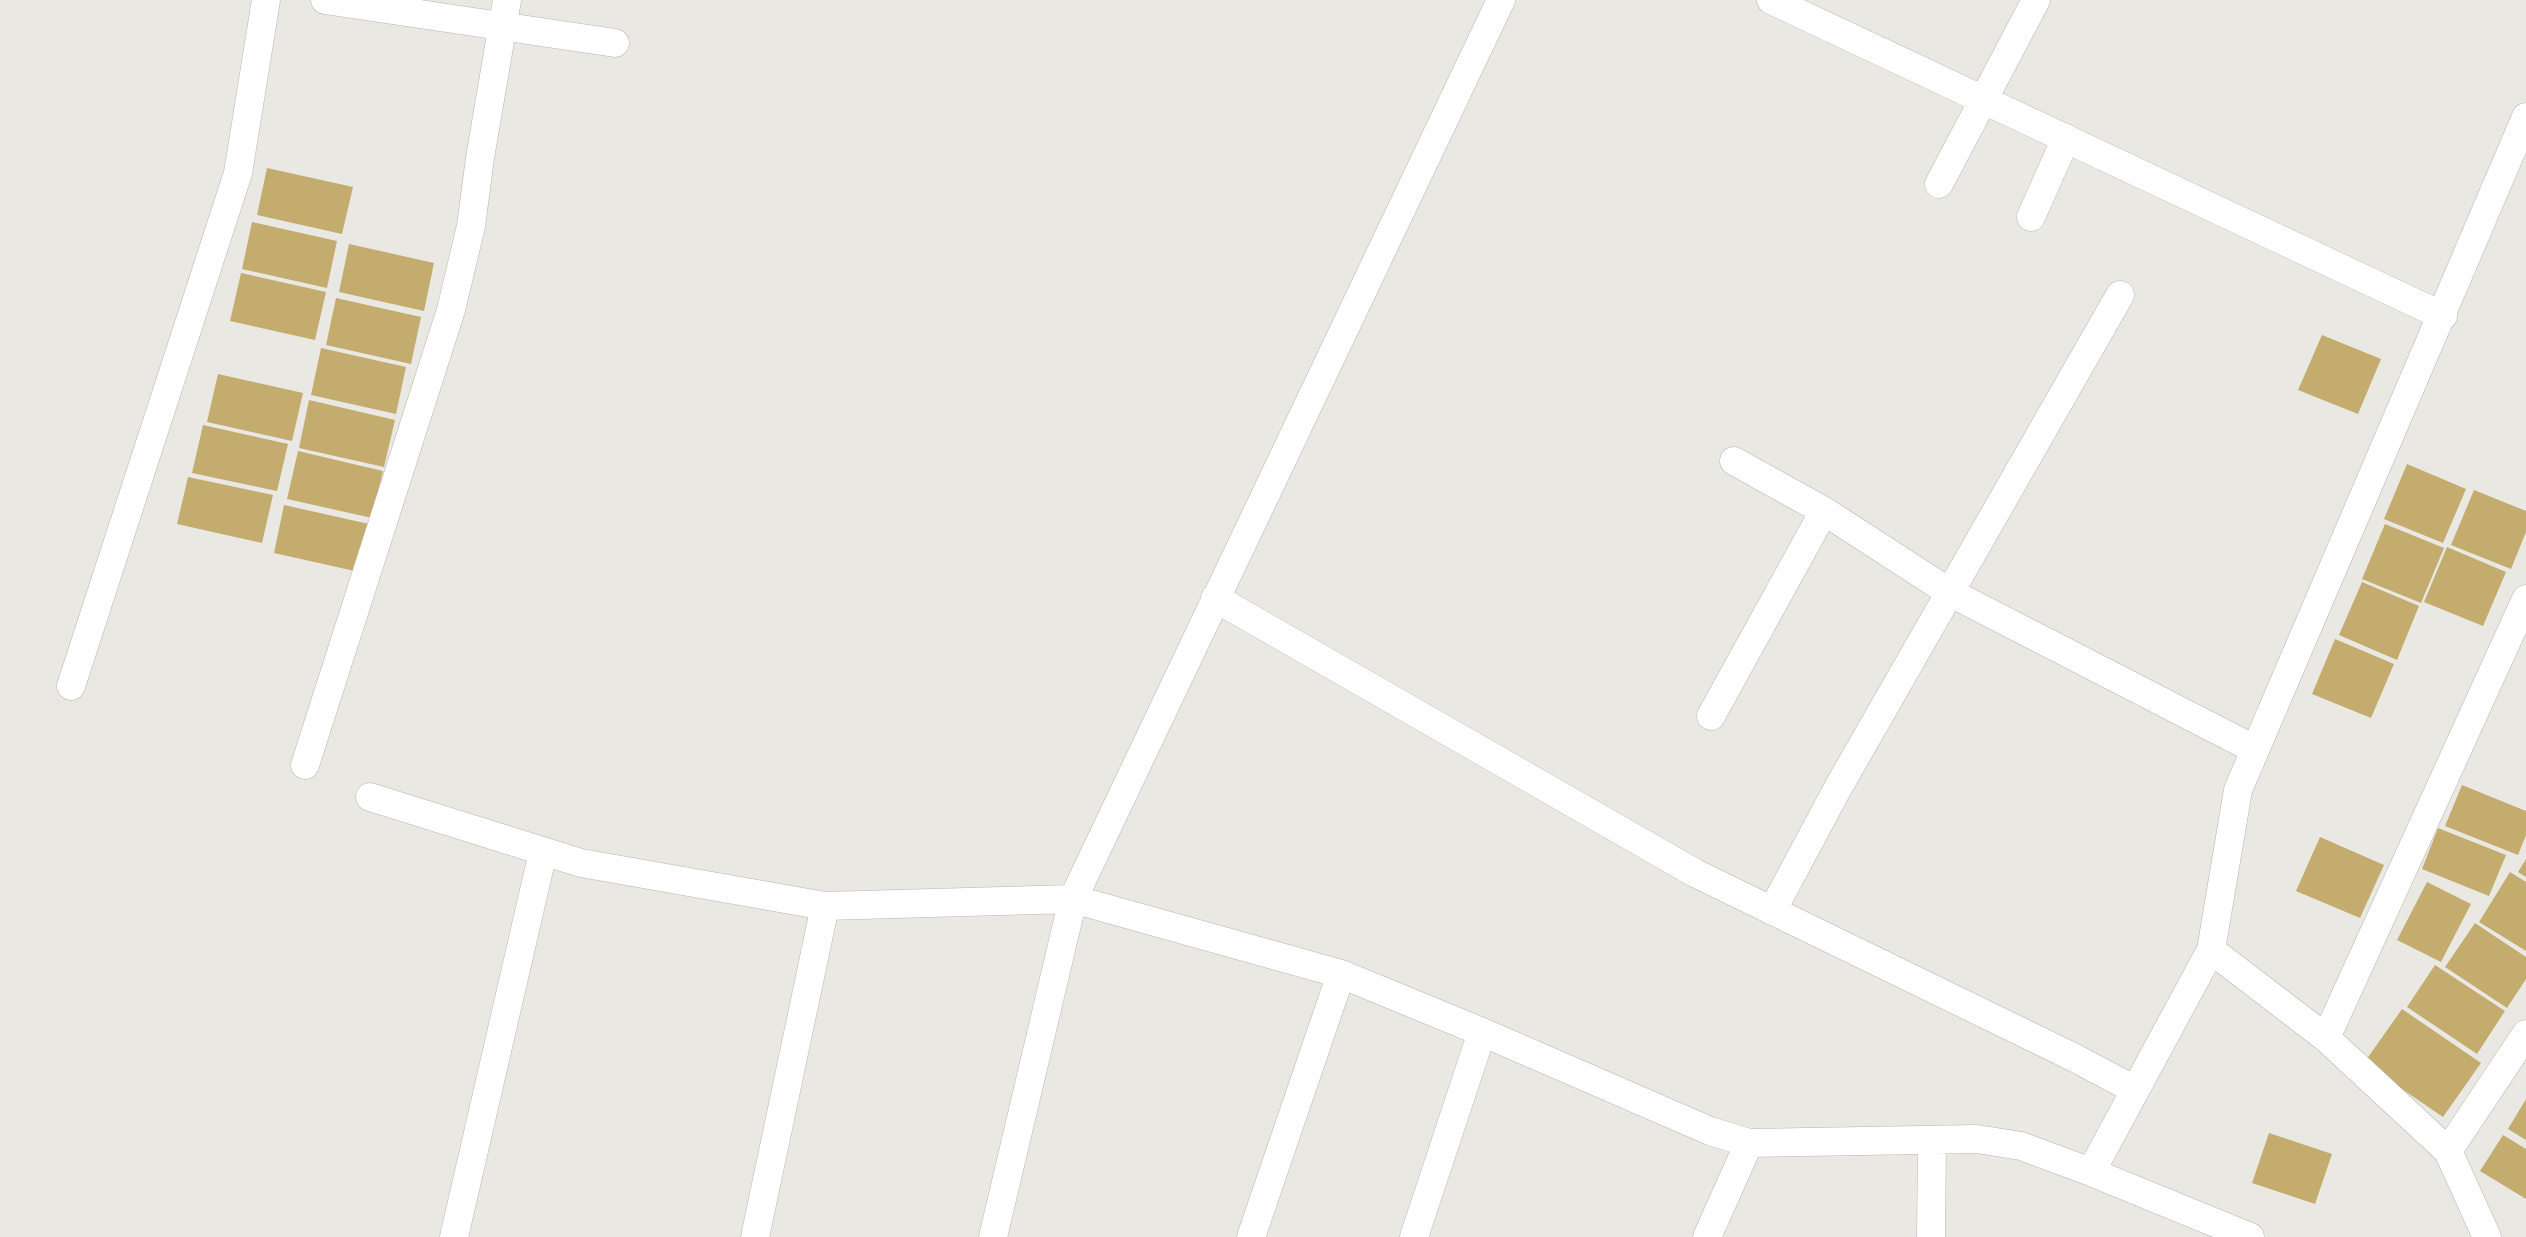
<!DOCTYPE html>
<html>
<head>
<meta charset="utf-8">
<style>
	body { margin:0 }
	canvas { display:block; background:#eae8e3 }
</style>
</head>
<body>
<canvas width="2526" height="1237"></canvas>
<script>
const ctx = document.querySelector('canvas').getContext('2d');
ctx.lineJoin = 'round';
function paint(path, color) { ctx.fillStyle = color; ctx.fill(path, 'evenodd'); }
const toPath = rows => new Path2D(rows.map(r => 'M' + r).join(''));
function trace(path, color, width, dash) { ctx.strokeStyle = color; ctx.lineWidth = width; ctx.lineCap = dash ? 'butt' : 'round'; ctx.setLineDash(dash || []); ctx.stroke(path); }
const building = toPath([
	[267,168,353,187,342,234,257,215],
	[252,222,337,241,327,288,242,269],
	[349,244,434,263,424,311,339,292],
	[241,273,326,292,315,340,230,321],
	[336,298,421,317,411,364,326,345],
	[2322,335,2381,359,2358,414,2298,390],
	[321,348,406,367,396,414,311,395],
	[218,374,303,393,292,441,207,422],
	[309,400,395,420,384,467,299,448],
	[203,425,288,444,277,491,192,473],
	[298,451,383,471,372,518,287,499],
	[2407,464,2466,489,2443,543,2384,519],
	[188,477,273,495,262,543,177,524],
	[2474,490,2526,511,2526,532,2511,569,2451,545],
	[284,505,369,524,359,572,274,553],
	[2385,524,2444,548,2421,603,2362,579],
	[2447,547,2506,572,2483,626,2424,602],
	[2362,582,2419,606,2397,660,2339,635],
	[2335,639,2394,664,2371,718,2312,694],
	[2462,785,2526,811,2526,835,2518,855,2445,826],
	[2438,828,2506,855,2489,896,2422,869],
	[2320,837,2384,865,2360,918,2296,891],
	[2526,859,2526,877,2518,872],
	[2510,872,2526,882,2526,951,2479,922],
	[2427,882,2471,904,2441,962,2397,940],
	[2475,923,2526,957,2526,979,2507,1008,2445,967],
	[2435,965,2505,1011,2477,1054,2407,1007],
	[2402,1009,2481,1063,2443,1117,2364,1063],
	[2526,1099,2526,1140,2508,1129],
	[2269,1133,2332,1154,2315,1204,2252,1183],
	[2503,1135,2526,1149,2526,1199,2480,1171]
]);
const minor = toPath([
	[325,0,615,43],
	[1771,0,2443,316],
	[1939,184,2036,0],
	[2031,217,2066,138],
	[1734,461,1824,511,1949,592,2254,749],
	[1215,598,1695,873,2075,1058,2135,1090],
	[71,686,238,173,266,0],
	[1711,716,1824,511],
	[305,765,451,310,471,226,480,158,507,0],
	[370,797,581,863,825,906,1073,899,1341,974,1482,1032,1710,1131,1749,1143,1977,1139,2021,1146,2091,1172,2250,1237],
	[1772,911,1839,786,2120,295],
	[2326,1038,2526,599],
	[2448,1151,2526,1034],
	[2091,1172,2211,950],
	[454,1237,543,852],
	[755,1237,825,906],
	[993,1237,1073,899,1501,0],
	[1251,1237,1341,974],
	[1414,1237,1482,1032],
	[1707,1237,1749,1143],
	[1931,1237,1932,1140],
	[2487,1237,2448,1151,2326,1038,2211,950,2238,790,2526,117]
]);
paint(building, '#c3ac6d');
trace(minor, '#b7b5b0', 29);
trace(minor, '#fff', 28);
</script>
</body>
</html>
